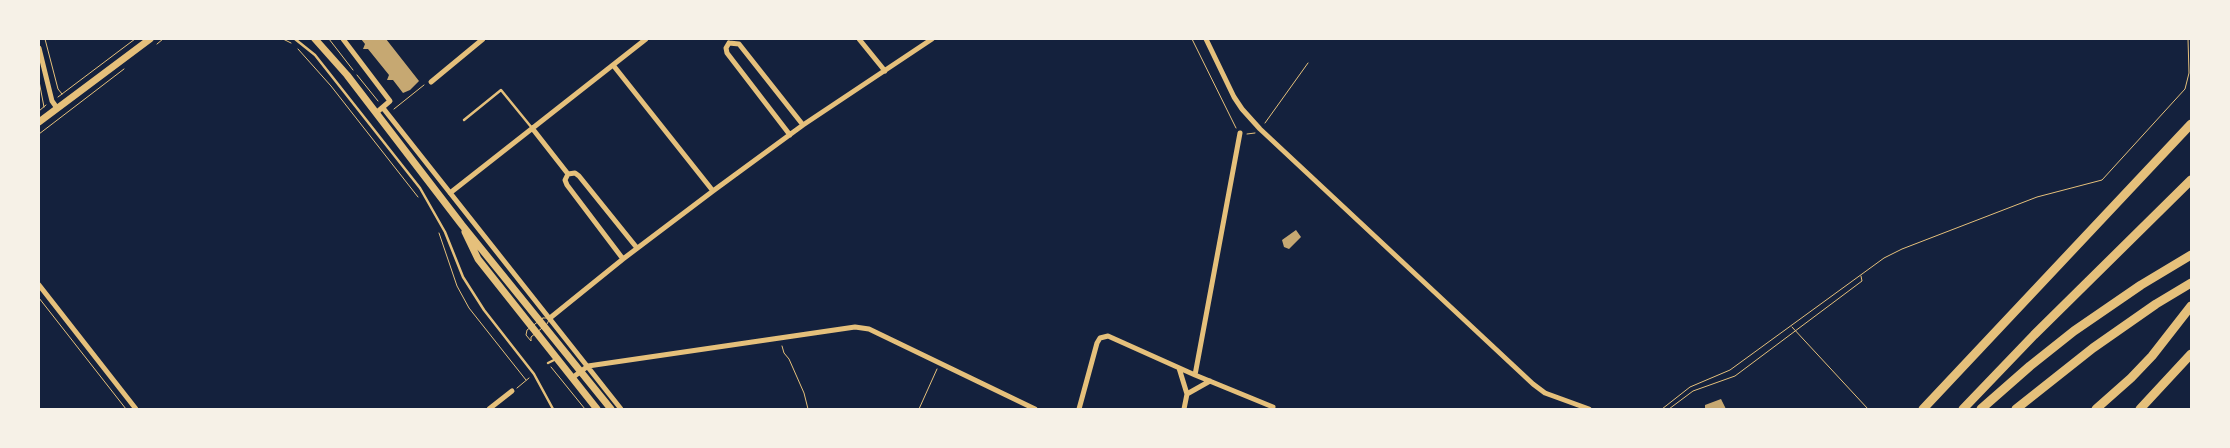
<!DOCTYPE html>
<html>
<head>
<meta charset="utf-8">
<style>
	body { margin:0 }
	#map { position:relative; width:2230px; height:448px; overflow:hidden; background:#14213d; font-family:"Fira Sans Condensed",sans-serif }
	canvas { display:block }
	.frame { position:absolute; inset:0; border:40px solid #f6f1e7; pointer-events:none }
</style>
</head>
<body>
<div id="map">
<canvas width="2230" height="448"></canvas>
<div class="frame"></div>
</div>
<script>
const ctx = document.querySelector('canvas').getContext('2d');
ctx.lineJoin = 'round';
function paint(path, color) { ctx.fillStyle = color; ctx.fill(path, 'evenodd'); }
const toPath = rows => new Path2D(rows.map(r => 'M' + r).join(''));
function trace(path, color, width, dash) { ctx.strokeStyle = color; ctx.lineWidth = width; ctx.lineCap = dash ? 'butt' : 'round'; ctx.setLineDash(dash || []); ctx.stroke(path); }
const building = toPath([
	[361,39,386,39,419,81,410,90,403,93,393,80,387,80,389,75,368,49,363,49,365,44],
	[1296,230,1301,237,1289,249,1284,247,1282,240],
	[1721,399,1726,409,1705,409,1705,405]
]);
const path = toPath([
	[45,39,58,89,62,94],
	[283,39,291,43],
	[329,39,353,70],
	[1192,39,1236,128],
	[157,44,163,39],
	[298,49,331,86,418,197],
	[357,75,378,101],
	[39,81,44,107],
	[58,97,135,39],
	[394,109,424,85],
	[39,111,46,105],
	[1265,123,1308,63],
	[39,134,124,69],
	[1247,134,1255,133],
	[439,233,457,286,469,308,526,380],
	[39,298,126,409],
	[543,318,550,318,547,324,531,337,531,341,526,335,527,330,543,318],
	[1792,327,1868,409],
	[782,346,784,353,789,359,804,393,808,409],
	[551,367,585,409],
	[517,388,529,378],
	[919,409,937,369],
	[1662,409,1690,387,1730,370,1884,258,1902,249,2037,197,2102,180,2185,89,2189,73,2188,39],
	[1669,409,1693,391,1735,376,1862,281,1861,276]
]);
const service = toPath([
	[295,39,315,55,420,188,445,232,463,277,484,310,534,374,553,409],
	[464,120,501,90,532,128],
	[548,363,556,359]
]);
const minor = toPath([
	[343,39,390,101,376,113],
	[859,39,885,71],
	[1206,39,1234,97,1242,109,1260,129,1533,384,1545,393,1589,409],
	[729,43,739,44,803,125],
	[729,43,726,48,727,53,790,135],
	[39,48,52,101,57,108],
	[613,65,713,191],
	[431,82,483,39],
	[383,108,621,409],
	[532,128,568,174],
	[568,174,575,173,579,176,637,248],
	[568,174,565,180,567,185,623,259],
	[450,193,646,39],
	[39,285,136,409],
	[550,318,623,259,713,191,803,125,932,39],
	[1179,368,1187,394,1184,409],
	[1195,375,1240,133],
	[572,378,588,366,855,327,869,329,1035,409],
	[1187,394,1210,381],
	[489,409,512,391],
	[1079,409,1097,343,1100,338,1108,336,1195,375,1273,407]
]);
const secondary = toPath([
	[315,39,347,75,462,225,611,409],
	[39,122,150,39],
	[465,232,478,259,597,409]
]);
const trunk = toPath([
	[1923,409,2191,124],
	[2140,409,2191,354]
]);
const motorway = toPath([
	[1963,409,2034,335,2191,180],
	[1981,409,2030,366,2074,331,2141,285,2191,255],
	[2016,409,2093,348,2156,304,2191,283],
	[2096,409,2131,378,2152,356,2191,306]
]);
paint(building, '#c6a872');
trace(path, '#e5c07b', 1);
trace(service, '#e5c07b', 2.5);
trace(minor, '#e5c07b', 5);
trace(secondary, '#e5c07b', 7);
trace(trunk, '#e5c07b', 9);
trace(motorway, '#e5c07b', 9);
</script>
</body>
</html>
